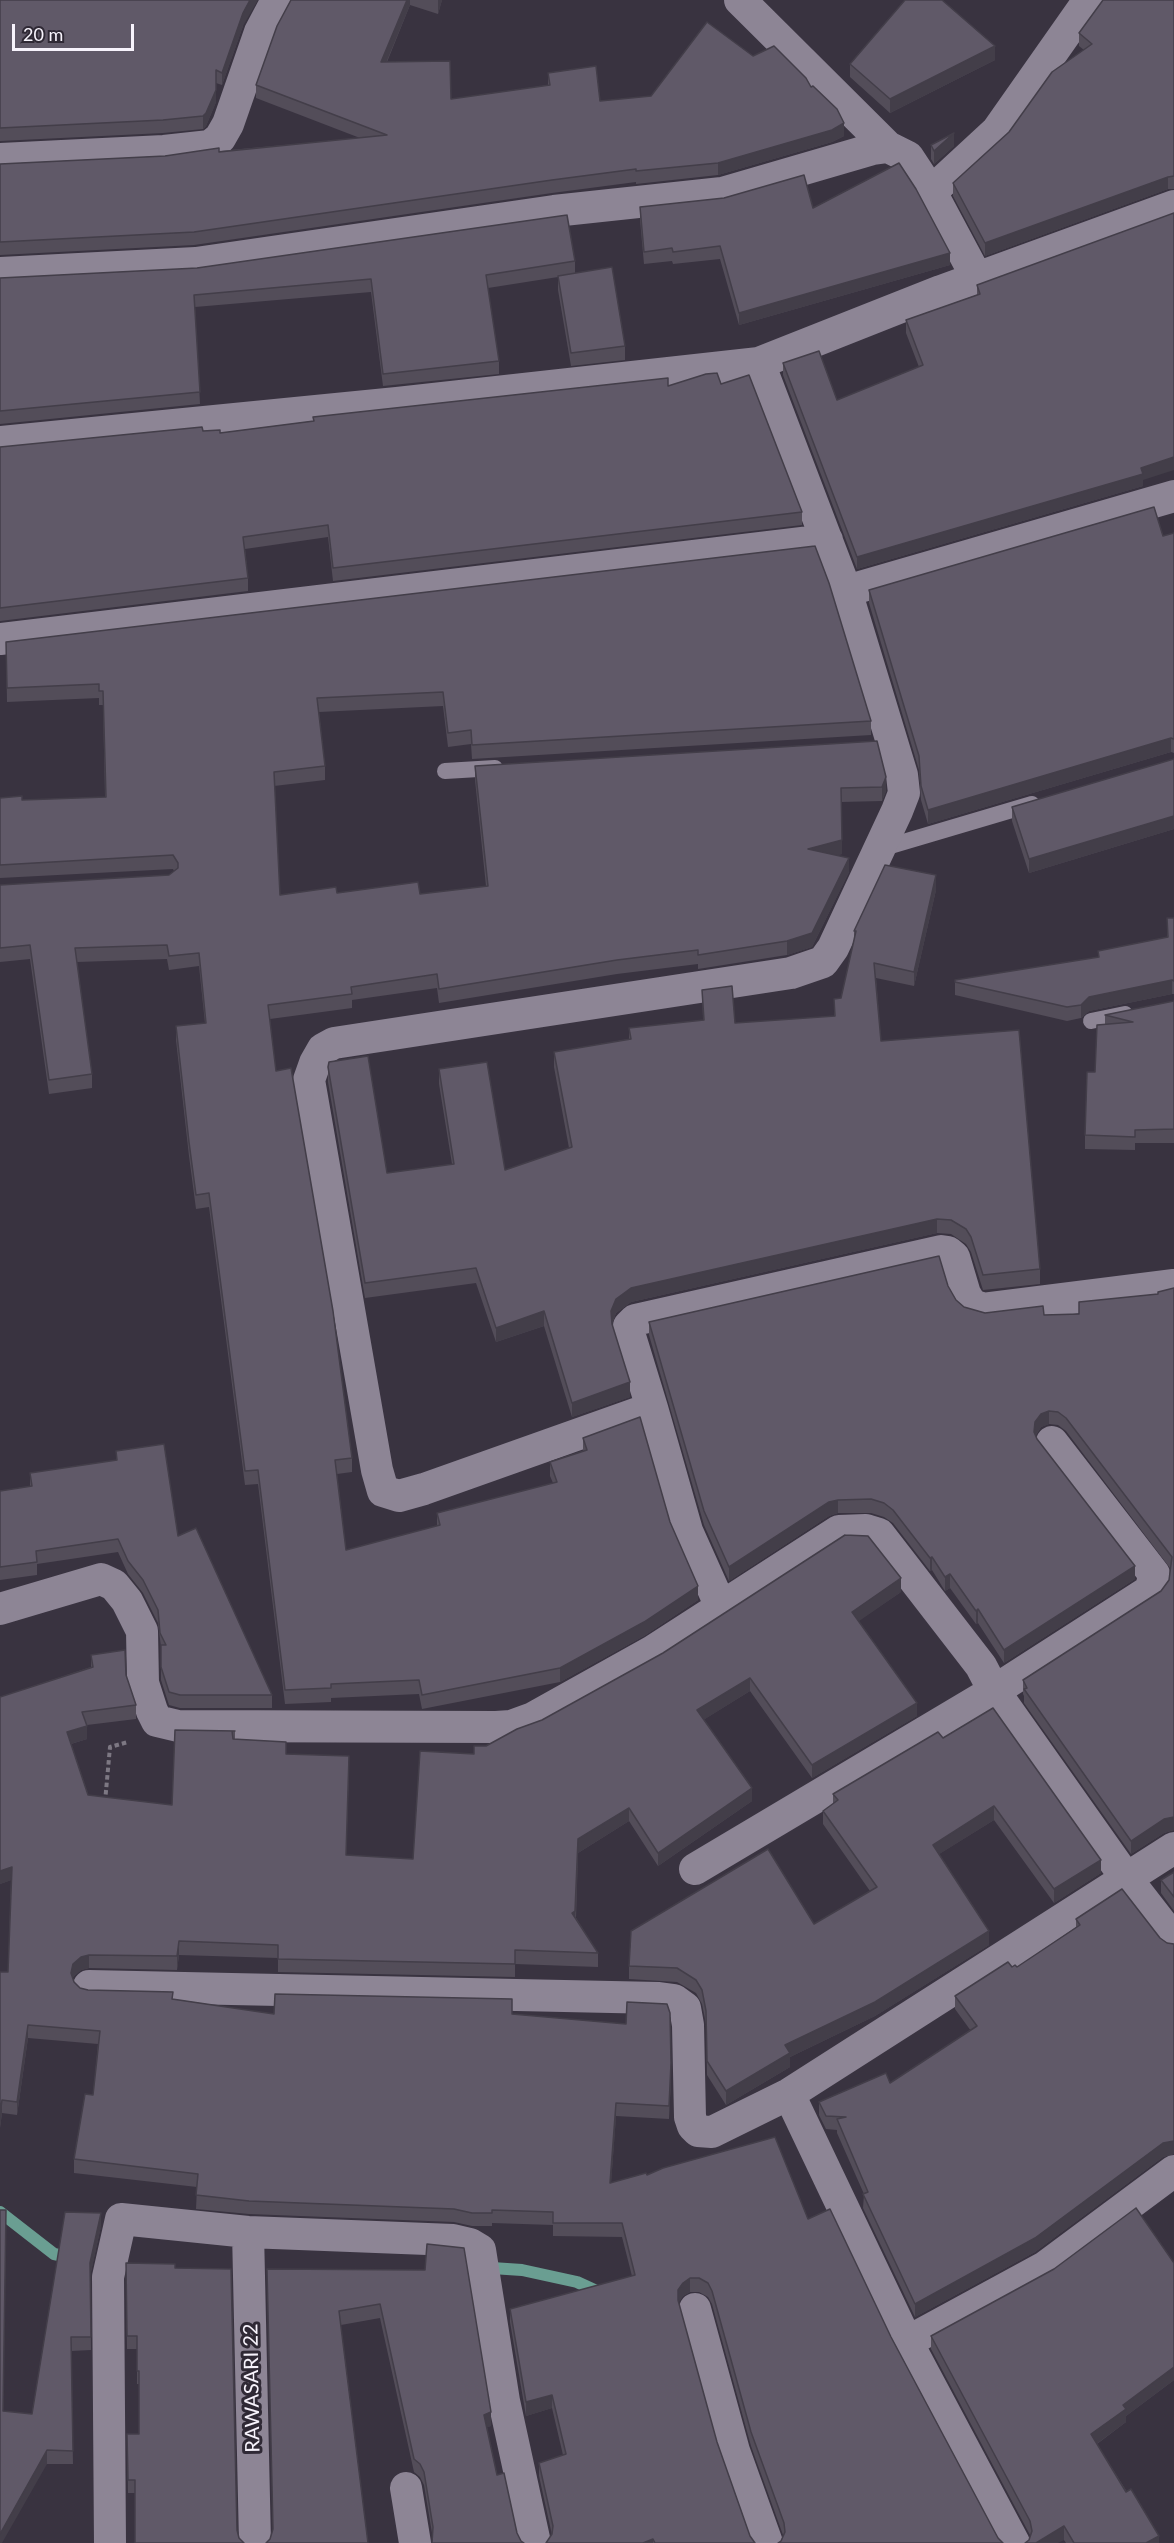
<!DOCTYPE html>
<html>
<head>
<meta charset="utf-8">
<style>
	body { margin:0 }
	#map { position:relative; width:1174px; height:2543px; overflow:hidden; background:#393340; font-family:Lato,sans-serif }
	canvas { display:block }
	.scale { position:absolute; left:12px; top:24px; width:122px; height:27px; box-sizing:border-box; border:3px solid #f7f3fc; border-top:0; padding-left:8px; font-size:18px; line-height:21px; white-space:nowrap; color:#f7f3fc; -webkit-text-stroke:4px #2f2935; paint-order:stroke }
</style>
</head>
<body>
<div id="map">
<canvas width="1174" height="2543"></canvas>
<div class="scale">20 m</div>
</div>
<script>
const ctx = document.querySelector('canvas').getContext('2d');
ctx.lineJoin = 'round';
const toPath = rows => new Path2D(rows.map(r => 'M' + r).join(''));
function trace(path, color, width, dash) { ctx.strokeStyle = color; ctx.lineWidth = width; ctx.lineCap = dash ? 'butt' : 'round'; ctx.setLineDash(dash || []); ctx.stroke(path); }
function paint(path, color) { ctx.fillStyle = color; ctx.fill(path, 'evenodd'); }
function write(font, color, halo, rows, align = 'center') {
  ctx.font = font + ' Lato,sans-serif'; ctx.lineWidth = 6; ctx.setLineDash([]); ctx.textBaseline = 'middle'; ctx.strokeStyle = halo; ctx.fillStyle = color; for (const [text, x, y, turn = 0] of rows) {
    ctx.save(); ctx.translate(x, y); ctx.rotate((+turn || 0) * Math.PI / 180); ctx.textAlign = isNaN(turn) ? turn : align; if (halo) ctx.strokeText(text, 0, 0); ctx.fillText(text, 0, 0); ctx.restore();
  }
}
const stream = toPath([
	[0,2212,54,2254,74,2258],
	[492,2268,522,2270,577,2282,603,2294]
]);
const path = toPath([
	[105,1802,110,1747,128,1742]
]);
const service = toPath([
	[445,771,495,768],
	[880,849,1032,804],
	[1091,1021,1125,1014]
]);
const minor = toPath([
	[740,0,888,147],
	[0,159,164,151,210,146,220,138,228,124,260,32,277,0],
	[931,192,977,278],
	[0,273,196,263,554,211,722,193,873,149,888,147,908,157,931,192,997,131,1089,0],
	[0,442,397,403,759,363,941,291,1174,206],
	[846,591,1174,496],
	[0,639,827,540],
	[652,1408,629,1333,629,1326,635,1320,941,1251,948,1252,954,1257,965,1294,971,1304,983,1309,1174,1285],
	[721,1607,687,1531,652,1408,424,1489,399,1496,383,1491,377,1470,309,1080,315,1063,323,1049,334,1043,791,973,823,962,833,948,897,811,904,793,902,775,846,591,759,363],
	[0,1609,101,1579,114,1585,127,1601,142,1631,143,1683,152,1711,157,1721,178,1726,496,1727,511,1726,533,1718,653,1651,839,1531,866,1530,879,1534,981,1666,994,1691,1126,1878,1174,1940],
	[695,1869,994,1691,1151,1590,1154,1574,1052,1442],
	[89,1986,659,1998,674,2000,685,2008,688,2025,690,2117,693,2126,698,2131,712,2132,789,2094,1174,1848],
	[789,2094,907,2342,1014,2543],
	[248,2232,255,2543],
	[695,2309,734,2451,767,2543],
	[907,2342,1045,2267,1174,2171],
	[406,2488,415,2543],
	[110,2543,108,2277,121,2219,248,2232,453,2240,470,2244,480,2250,504,2401,535,2543]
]);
const wall = toPath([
	[0,0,243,26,222,85,216,83,216,102,206,126,203,129,163,133,0,141],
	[291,0,442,0,438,14,410,5,387,62,451,99,548,85,548,73,600,101,651,96,753,56,811,87,844,136,832,142,718,175,636,184,636,182,552,193,194,245,0,255,0,164,165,156,360,138,256,98,256,85],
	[1174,0,1174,189,1168,189,985,256,953,196,953,183,1009,132,1084,50,1079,46,1079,33],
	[995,60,890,113,850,77,850,64],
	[931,145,954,146,934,164,931,159],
	[640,207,813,208,950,265,739,325,720,259,673,264,672,261,644,264,640,220],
	[575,261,575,273,625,346,625,360,571,366,558,290,558,277,488,288,499,361,499,374,383,386,371,292,195,307,200,404,0,424,0,278],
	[977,285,1143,480,1143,486,857,569,783,375,783,363,837,400,919,367,906,333,906,320,977,295],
	[721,384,802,512,802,525,333,581,328,537,245,549,248,578,248,591,0,621,0,447,203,431,220,433,313,421,313,417,668,386],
	[1174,533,1174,753,1171,752,928,824,921,800,919,770,869,603,869,590,1163,536],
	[6,642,871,721,871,735,472,759,471,744,448,747,443,706,319,712,325,766,325,780,274,786,280,895,337,893,420,894,486,886,475,780,475,766,877,741,886,791,882,801,841,802,842,854,837,855,849,872,812,947,787,955,698,969,698,964,617,974,439,1003,437,988,352,1000,352,1008,270,1019,276,1071,352,1458,352,1472,337,1474,346,1550,437,1526,437,1513,553,1483,550,1476,550,1462,583,1451,583,1438,670,1522,698,1600,644,1636,560,1682,422,1709,419,1694,331,1698,331,1702,285,1704,258,1484,245,1485,209,1207,196,1209,189,1156,176,1040,176,1026,205,1023,199,966,169,970,167,959,77,962,92,1074,92,1088,49,1094,30,959,0,962,0,885,169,875,174,871,173,869,0,878,0,798,22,800,105,797,103,705,99,705,99,698,7,702],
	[1174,759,1174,829,1029,873,1012,821,1012,807],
	[936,890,914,986,876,978,881,1041,1040,1269,1040,1284,983,1290,971,1252,966,1244,951,1234,937,1233,631,1302,616,1313,612,1324,630,1397,572,1417,544,1326,496,1342,476,1283,365,1298,328,1082,328,1067,387,1173,452,1164,439,1084,439,1069,505,1170,569,1148,554,1067,554,1052,629,1039,629,1028,703,1020,702,990,735,1023,834,1016,834,999,841,998,854,940,854,931],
	[1167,918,1174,918,1174,994,1172,994,1089,1011,1081,1018,1067,1021,955,995,955,980,1098,957,1098,951,1167,937],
	[1174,1001,1174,1143,1135,1143,1135,1150,1085,1149,1085,1135,1095,1072,1105,1024,1105,1015],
	[948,1286,956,1300,964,1307,985,1313,1044,1315,1079,1314,1158,1294,1174,1288,1174,1830,1164,1833,1131,1854,1024,1703,1024,1696,1023,1694,1023,1680,1161,1591,1169,1580,1170,1568,1066,1431,1058,1425,1049,1424,1041,1427,1036,1435,1037,1439,1135,1579,1004,1663,978,1623,976,1624,950,1588,945,1591,932,1570,930,1571,893,1523,884,1517,871,1513,838,1513,829,1516,729,1581,704,1525,649,1335,649,1322],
	[116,1451,178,1536,272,1695,272,1708,180,1708,169,1705,161,1680,161,1647,158,1623,143,1593,128,1574,118,1552,37,1564,37,1575,0,1580,0,1491,30,1486,30,1473,116,1460],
	[901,1592,858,1621,917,1716,812,1778,750,1691,703,1720,752,1801,658,1866,629,1821,578,1853,576,1918,598,1953,598,1967,515,1964,515,1977,278,1972,278,1958,179,1955,177,1970,89,1968,81,1970,73,1977,73,1979,74,1982,80,1988,88,1990,173,1999,274,2014,512,2014,671,2077,669,2119,616,2116,611,2183,647,2175,808,2219,891,2337,998,2538,781,2541,783,2535,751,2446,712,2304,708,2297,699,2292,690,2292,683,2296,678,2303,717,2442,750,2536,755,2543,546,2543,552,2535,539,2476,539,2463,563,2455,552,2408,526,2416,510,2322,510,2309,632,2276,622,2237,553,2236,553,2225,492,2223,492,2226,472,2226,454,2222,249,2214,196,2209,197,2187,74,2173,74,2159,93,2095,98,2044,28,2038,17,2115,2,2113,0,2128,0,1972,8,1972,11,1880,0,1884,0,1697,91,1667,91,1655,126,1675,136,1705,136,1719,87,1725,87,1739,71,1744,88,1795,172,1805,175,1730,235,1731,235,1739,286,1754,349,1770,346,1855,413,1859,474,1754,486,1746],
	[943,1738,1101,1873,1054,1903,994,1820,939,1854,989,1945,875,2016,790,2057,790,2067,726,2105,707,2075,706,2024,702,2004,696,1993,677,1982,629,1979,629,1966,814,1924,870,1891,823,1824,823,1811,833,1804,833,1794],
	[1174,1872,1174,1911,1161,1893,1161,1880],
	[1076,1919,1160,1938,1167,1943,1174,1944,1174,2154,1163,2157,1035,2252,915,2317,863,2208,864,2194,837,2133,837,2130,826,2129,819,2115,819,2102,890,2083,971,2031,955,2009,955,1996,1012,1967,1017,1967,1076,1927],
	[101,2226,90,2276,91,2350,71,2351,73,2464,47,2464,3,2411,32,2414],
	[126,2263,175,2268,239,2538,135,2493,128,2493,127,2434,139,2434,139,2384,137,2384,137,2349,127,2349],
	[1174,2263,1174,2380,1126,2416,1126,2422,1097,2444,1159,2543,1066,2543,1064,2540,1029,2540,1030,2535,931,2349,931,2336],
	[267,2269,425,2270,491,2426,487,2427,497,2475,517,2533,521,2541,433,2539,424,2485,420,2477,414,2472,380,2318,341,2325,270,2539,273,2530]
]);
const shadedWall = toPath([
	[250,0,258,0,243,26,222,85,222,73,243,13],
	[407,0,410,0,410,5,381,75,381,62],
	[438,0,442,0,438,14],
	[995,46,995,60,890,113,890,99],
	[216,90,216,102,206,126,203,129,203,116],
	[844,123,844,136,832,142,718,175,718,163],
	[954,133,954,146,934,164,934,151],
	[1168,177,1168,189,985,256,985,243],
	[950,253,950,265,739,325,739,313],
	[1174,457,1174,470,1143,480,1143,486,857,569,857,557],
	[1171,738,1171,752,928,824,928,810],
	[886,777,886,791,882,801,882,787],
	[1174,816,1174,829,1029,873,1029,859],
	[842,840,842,854,808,863,808,849],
	[849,858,849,872,812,947,787,955,787,941],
	[936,875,936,890,914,986,914,972],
	[1172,980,1172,994,1089,1011,1081,1018,1081,1005,1089,997],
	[937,1219,937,1233,631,1302,616,1313,611,1326,611,1311,616,1299,631,1288],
	[544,1311,544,1326,496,1342,496,1328],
	[630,1382,630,1397,572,1417,572,1403],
	[1049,1411,1049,1424,1041,1427,1035,1436,1034,1432,1035,1422,1041,1414],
	[838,1500,838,1513,829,1516,729,1581,729,1567,829,1502],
	[932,1557,932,1570,930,1571,930,1558],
	[1135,1566,1135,1579,1004,1663,1004,1650],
	[950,1574,950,1588,945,1591,945,1577],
	[901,1578,901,1592,852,1626,852,1612],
	[698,1586,698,1600,644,1636,560,1682,560,1668],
	[978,1609,978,1623,976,1624,976,1611],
	[750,1678,750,1691,697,1724,697,1710],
	[917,1703,917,1716,812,1778,812,1765],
	[87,1726,87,1739,67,1745,67,1732],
	[752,1788,752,1801,658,1866,658,1853],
	[994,1806,994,1820,933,1858,933,1845],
	[629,1808,629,1821,578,1853,575,1924,572,1913,578,1839],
	[1174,1817,1174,1830,1164,1833,1131,1854,1131,1841,1164,1819],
	[1101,1860,1101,1873,1054,1903,1054,1889],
	[12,1867,12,1880,0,1884,0,1871],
	[989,1931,989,1945,875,2016,790,2057,790,2067,726,2105,726,2091,785,2045],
	[179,1941,179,1955,177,1970,177,1956],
	[89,1955,89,1968,81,1970,73,1977,71,1986,71,1973,73,1964,81,1957],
	[28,2025,28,2038,17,2115,17,2102],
	[671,2063,671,2077,669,2119,669,2106],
	[2,2100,2,2113,0,2128,0,2114],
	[616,2103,616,2116,610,2197,610,2183],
	[1174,2141,1174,2154,1163,2157,1035,2252,915,2317,915,2304,1163,2143],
	[101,2213,101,2226,90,2277,90,2263],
	[690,2278,690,2292,683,2296,678,2304,678,2290,683,2283],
	[1174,2367,1174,2380,1126,2416,1126,2422,1091,2448,1091,2434,1123,2405],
	[552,2395,552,2408,526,2416,526,2402],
	[491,2412,491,2426,484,2428,484,2415],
	[47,2450,47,2464,2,2543,0,2543,0,2534],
	[1064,2526,1064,2540,1058,2543,1036,2543],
	[1159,2536,1159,2543,1146,2543],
	[653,2539,653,2543,643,2543]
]);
const building = toPath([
	[0,0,250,0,243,13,222,73,216,70,216,90,206,113,203,116,163,120,0,128,0,0],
	[291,0,407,0,381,62,450,61,451,99,550,85,548,73,596,66,600,101,651,96,707,22,753,56,774,46,806,78,811,87,813,86,837,109,844,123,832,130,718,163,636,171,636,169,552,180,194,232,0,242,0,164,165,156,219,148,219,152,387,135,256,85,277,26,291,0],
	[905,0,942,0,995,46,890,99,850,64,905,0],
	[1103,0,1174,0,1174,176,1168,177,985,243,953,183,1009,132,1052,72,1092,44,1079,33,1103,0],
	[954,133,934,151,931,145,954,133],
	[899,163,916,189,950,253,739,313,720,246,673,252,672,248,644,252,640,207,724,198,804,175,813,208,899,163],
	[1174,213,1174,457,1141,468,1143,474,857,557,783,363,819,351,837,400,923,365,906,320,980,294,977,285,1174,213],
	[567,215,575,261,486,275,499,361,383,374,371,279,194,295,200,392,0,411,0,278,197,268,567,215],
	[612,267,625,346,571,353,558,276,612,267],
	[717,373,721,384,749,375,802,512,333,568,328,525,243,537,248,578,0,608,0,447,202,427,203,431,220,430,220,433,314,421,313,417,668,378,668,386,706,374,717,373],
	[1154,507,1163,536,1174,533,1174,739,1171,738,928,810,921,786,919,756,869,590,1154,507],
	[815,546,829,583,871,721,472,745,471,730,448,733,443,692,317,698,325,766,274,772,280,895,336,887,337,893,418,882,420,894,488,886,475,766,877,741,886,777,882,787,841,788,842,840,808,849,849,858,812,933,787,941,698,955,698,950,617,960,439,989,437,974,351,987,352,994,268,1005,276,1071,291,1068,333,1311,352,1458,335,1460,346,1550,440,1525,437,1513,557,1482,550,1462,587,1450,583,1438,640,1417,670,1522,698,1586,644,1622,560,1668,422,1695,419,1680,331,1684,331,1688,285,1690,258,1470,245,1471,209,1193,196,1195,189,1142,176,1026,206,1023,199,953,169,956,167,945,75,948,92,1074,49,1080,30,945,0,948,0,885,169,875,178,868,178,863,173,855,0,865,0,798,22,796,22,800,106,797,103,691,99,691,99,684,7,688,6,642,815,546],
	[1174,759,1174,816,1029,859,1012,807,1174,759],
	[885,865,936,875,914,972,874,963,881,1041,1019,1030,1040,1269,983,1275,971,1237,966,1229,951,1220,937,1219,631,1288,616,1299,611,1311,612,1324,630,1382,572,1403,544,1311,496,1328,476,1268,365,1283,328,1067,329,1062,368,1056,387,1173,454,1164,439,1069,487,1062,505,1170,572,1147,554,1052,631,1039,629,1028,704,1020,702,990,732,986,735,1023,835,1016,834,999,841,998,856,931,854,931,885,865],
	[1167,918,1174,918,1174,981,1172,980,1089,997,1081,1005,1067,1007,955,982,955,980,1099,957,1098,951,1168,937,1167,918],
	[1174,1001,1174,1129,1135,1130,1135,1137,1085,1135,1087,1072,1095,1072,1097,1025,1133,1022,1105,1015,1174,1001],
	[939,1256,948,1286,956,1300,964,1307,985,1313,1043,1306,1044,1315,1079,1314,1079,1302,1158,1294,1158,1292,1174,1288,1174,1817,1164,1819,1131,1841,1024,1689,1027,1688,1023,1680,1161,1591,1169,1580,1172,1557,1066,1418,1058,1412,1049,1411,1041,1414,1035,1422,1034,1432,1037,1439,1135,1566,1004,1650,978,1609,976,1611,950,1574,945,1577,932,1557,930,1558,893,1510,884,1503,871,1499,838,1500,829,1502,729,1567,704,1511,649,1322,939,1256],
	[164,1444,178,1536,196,1528,272,1695,180,1695,169,1692,161,1667,161,1645,166,1645,160,1633,158,1610,143,1580,128,1561,118,1539,36,1551,37,1562,0,1567,0,1491,32,1486,30,1473,117,1460,116,1451,164,1444],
	[845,1535,868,1536,901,1578,852,1612,917,1703,812,1765,750,1678,697,1710,752,1788,658,1853,629,1808,578,1839,575,1911,572,1913,598,1953,515,1950,515,1964,278,1959,278,1945,179,1941,177,1956,89,1955,81,1957,73,1964,71,1973,74,1982,80,1988,88,1990,173,1992,172,1999,274,2014,275,1994,512,1999,512,2014,626,2024,627,2002,667,2004,670,2013,671,2063,669,2106,616,2103,610,2183,646,2173,647,2175,663,2168,775,2137,808,2219,830,2209,891,2337,998,2538,1003,2543,778,2543,781,2541,785,2532,784,2523,751,2432,712,2291,708,2283,699,2278,690,2278,683,2283,678,2290,678,2300,717,2442,750,2536,755,2543,655,2543,653,2539,643,2543,546,2543,552,2534,553,2526,539,2463,566,2454,552,2395,526,2402,510,2309,635,2275,622,2223,553,2223,553,2212,492,2210,492,2213,472,2213,454,2209,249,2201,196,2195,198,2174,74,2159,85,2094,93,2095,100,2031,28,2025,17,2102,2,2100,0,2114,0,1972,8,1972,12,1867,0,1871,0,1697,93,1667,91,1655,125,1650,126,1675,136,1705,82,1712,87,1726,67,1732,88,1795,172,1805,175,1730,235,1731,232,1731,233,1739,286,1742,286,1754,349,1756,346,1855,413,1859,420,1751,474,1754,474,1746,486,1746,517,1729,542,1720,663,1653,845,1535],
	[993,1708,1101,1860,1054,1889,994,1806,933,1845,989,1931,875,2002,785,2045,790,2053,726,2091,707,2061,706,2011,702,1990,696,1980,677,1968,629,1966,631,1931,768,1849,814,1924,877,1887,823,1811,838,1800,833,1794,938,1732,943,1738,993,1708],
	[1174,1872,1174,1897,1161,1880,1174,1872],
	[1122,1889,1160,1938,1167,1943,1174,1944,1174,2141,1163,2143,1035,2238,915,2304,863,2194,868,2192,837,2119,846,2117,826,2116,819,2102,886,2073,890,2083,977,2026,955,1996,1008,1962,1012,1967,1015,1965,1017,1967,1080,1925,1076,1919,1122,1889],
	[1136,2208,1174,2263,1174,2367,1123,2405,1126,2409,1091,2434,1126,2492,1131,2489,1159,2536,1146,2543,1074,2543,1064,2526,1036,2543,1025,2543,1029,2540,1032,2531,1030,2521,931,2336,1054,2269,1136,2208],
	[0,2210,6,2210,3,2411,32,2414,65,2212,101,2213,90,2263,91,2337,71,2337,73,2451,47,2450,0,2534,0,2210],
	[427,2244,464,2248,491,2412,484,2415,497,2475,504,2473,517,2533,521,2541,524,2543,432,2543,433,2527,424,2472,420,2464,414,2459,380,2304,339,2311,368,2543,266,2543,270,2539,273,2529,267,2269,425,2270,427,2244],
	[126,2263,175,2264,175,2268,231,2269,237,2530,239,2538,244,2543,135,2543,135,2480,128,2480,127,2434,139,2434,139,2371,137,2371,137,2336,127,2336,126,2263]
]);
const streetNames = [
	["RAWASARI 22",252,2388,-91]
];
trace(stream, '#6a9e92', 12);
trace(path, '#7d7883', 4, [4.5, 3]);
trace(service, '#8d8595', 16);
trace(minor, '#8d8595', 32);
paint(wall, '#534d59');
paint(shadedWall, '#433e49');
paint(building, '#605968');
trace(building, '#433e49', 1.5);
write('20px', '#f7f3fc', '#2f2935', streetNames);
</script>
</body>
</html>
